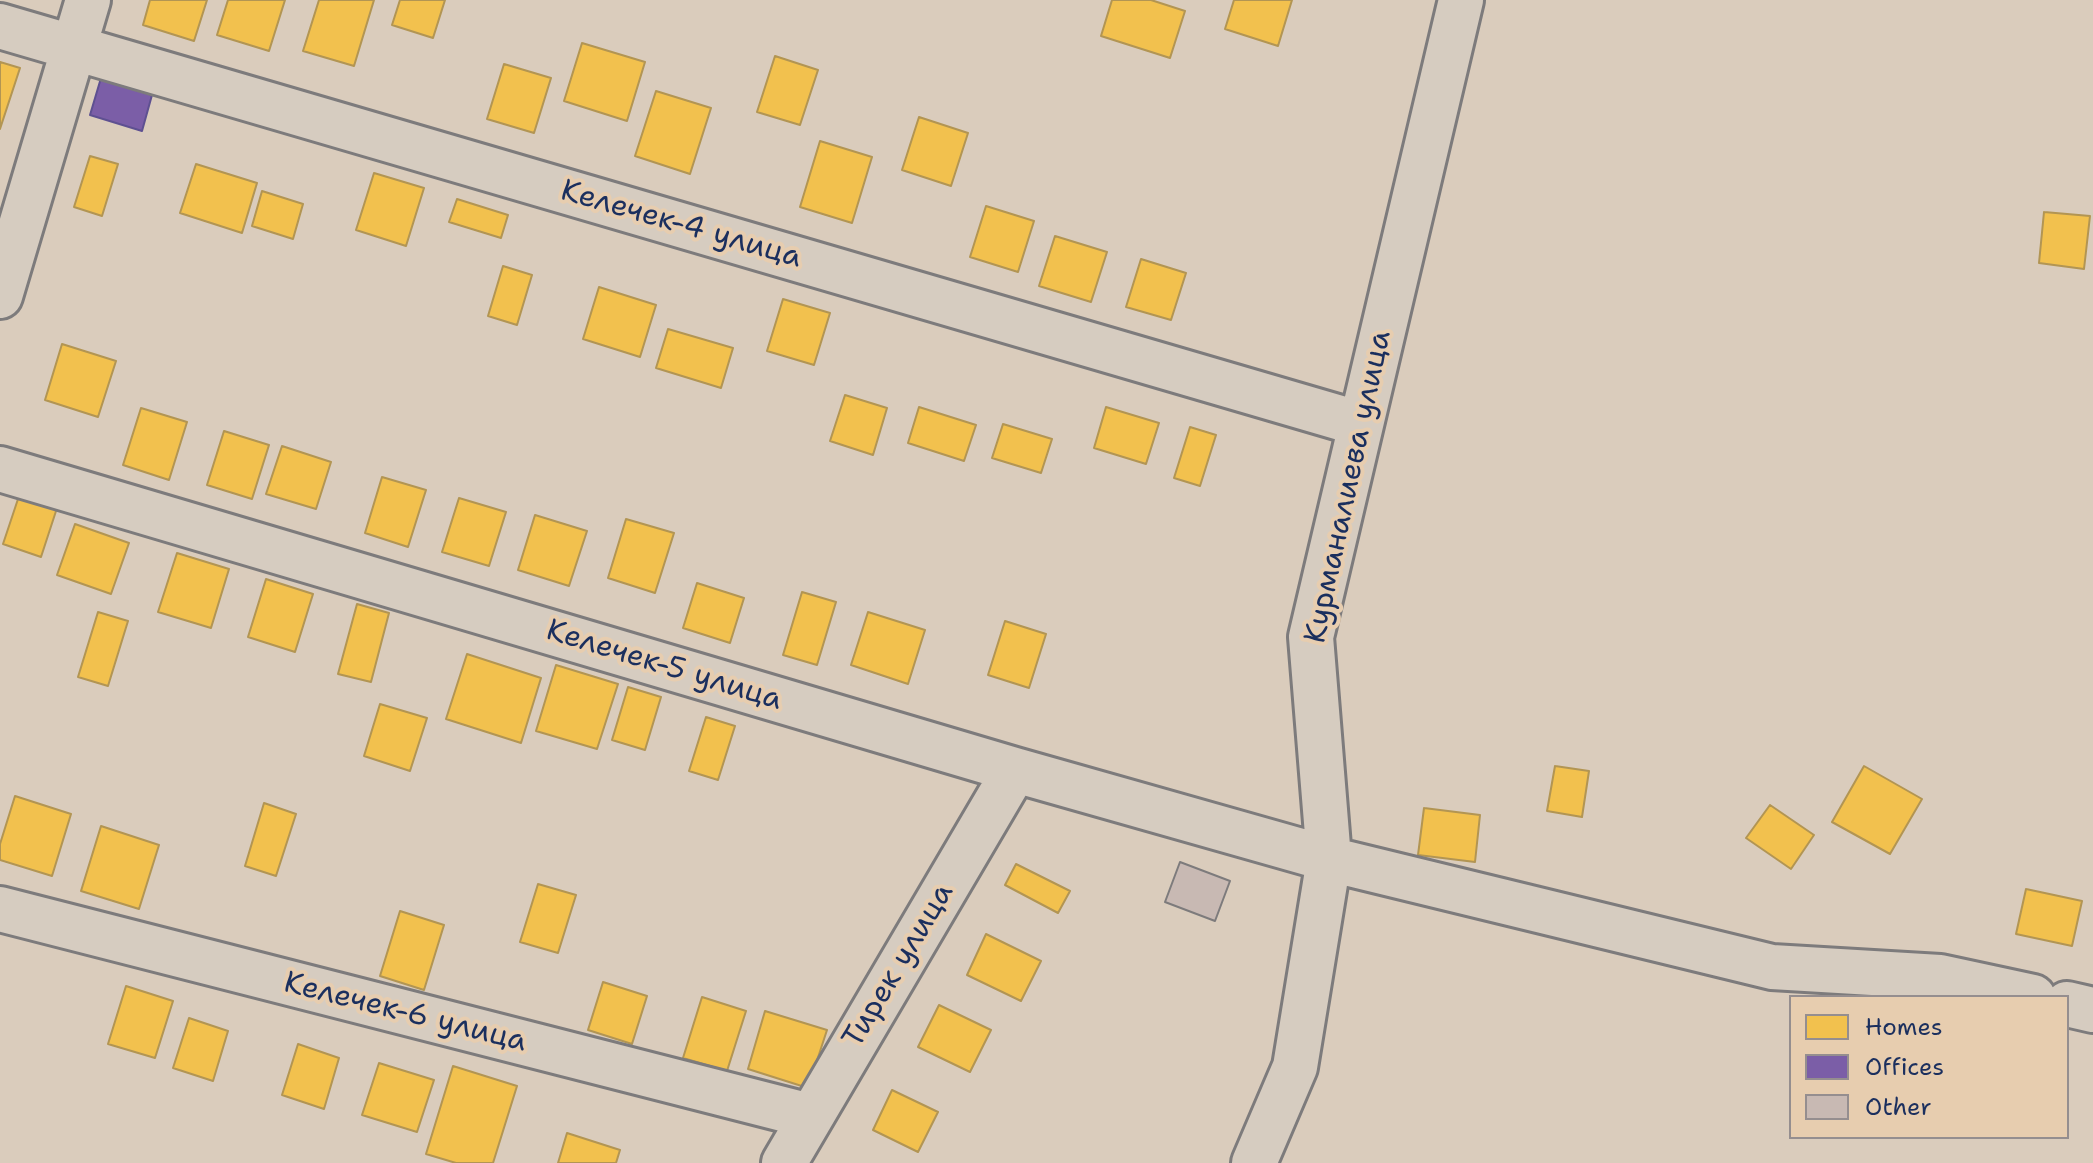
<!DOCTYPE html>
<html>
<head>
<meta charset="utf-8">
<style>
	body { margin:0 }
	#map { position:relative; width:2093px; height:1163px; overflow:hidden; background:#daccbc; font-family:"Shantell Sans",sans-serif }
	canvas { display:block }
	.legend { position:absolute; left:1789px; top:995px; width:280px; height:144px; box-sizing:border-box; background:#e7cdaf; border:2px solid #958e8f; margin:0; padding:10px 14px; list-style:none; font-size:24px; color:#1b2f5e }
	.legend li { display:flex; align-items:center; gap:16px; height:40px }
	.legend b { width:40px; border:2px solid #958e8f }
</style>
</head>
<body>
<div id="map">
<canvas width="2093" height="1163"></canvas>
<ul class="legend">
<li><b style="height:22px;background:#f2c14e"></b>Homes</li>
<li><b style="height:22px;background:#7b5ea7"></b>Offices</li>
<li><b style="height:22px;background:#c8b9b3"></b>Other</li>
</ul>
</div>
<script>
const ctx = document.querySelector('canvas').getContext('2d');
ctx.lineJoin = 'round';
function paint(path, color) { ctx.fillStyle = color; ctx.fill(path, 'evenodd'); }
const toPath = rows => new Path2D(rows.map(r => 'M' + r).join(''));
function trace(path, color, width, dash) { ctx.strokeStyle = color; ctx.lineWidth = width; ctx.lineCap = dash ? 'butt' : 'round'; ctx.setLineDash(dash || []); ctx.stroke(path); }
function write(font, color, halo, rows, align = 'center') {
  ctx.font = font + ' "Shantell Sans",sans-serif'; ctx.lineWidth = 8; ctx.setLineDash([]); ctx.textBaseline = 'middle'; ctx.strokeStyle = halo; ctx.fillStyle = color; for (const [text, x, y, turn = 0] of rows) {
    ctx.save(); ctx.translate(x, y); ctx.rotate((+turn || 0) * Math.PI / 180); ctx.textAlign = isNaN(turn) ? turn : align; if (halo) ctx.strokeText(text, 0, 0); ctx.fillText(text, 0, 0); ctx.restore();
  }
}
const homes = toPath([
	[150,0,207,0,194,41,143,25,150,0],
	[228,0,285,0,269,51,217,35,228,0],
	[319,0,374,0,354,66,303,51,319,0],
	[400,0,445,0,433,38,392,25,400,0],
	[1112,0,1151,0,1185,11,1170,58,1101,36,1112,0],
	[1234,0,1292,0,1278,46,1225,29,1234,0],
	[582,43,645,62,627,121,564,101,582,43],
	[775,56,818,70,800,125,757,112,775,56],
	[0,62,20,68,0,129,0,62],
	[504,64,551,78,534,133,487,119,504,64],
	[656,91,711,108,690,174,635,156,656,91],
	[919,117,968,133,951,186,902,170,919,117],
	[820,141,872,157,852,223,800,207,820,141],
	[90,156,118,164,102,216,74,207,90,156],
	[196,164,257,183,242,233,180,213,196,164],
	[374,173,424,188,406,246,356,230,374,173],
	[262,191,303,204,293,239,252,226,262,191],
	[457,199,508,215,501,238,449,222,457,199],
	[986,206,1034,221,1018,272,970,257,986,206],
	[2044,212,2090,216,2084,269,2039,263,2044,212],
	[1055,236,1107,252,1091,302,1039,286,1055,236],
	[1141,259,1186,273,1171,320,1126,307,1141,259],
	[503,266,532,275,517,325,488,316,503,266],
	[599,287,656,305,640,357,583,339,599,287],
	[783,299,830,313,814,365,767,351,783,299],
	[668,329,733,348,721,388,656,368,668,329],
	[62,344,116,361,98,417,45,400,62,344],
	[845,395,887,408,873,455,830,441,845,395],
	[919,407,976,425,964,461,908,443,919,407],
	[1106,407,1159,423,1146,464,1094,448,1106,407],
	[141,408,187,422,169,480,123,465,141,408],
	[1003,424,1052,439,1041,473,992,458,1003,424],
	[1190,427,1216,435,1200,486,1174,478,1190,427],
	[224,431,269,445,252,499,207,485,224,431],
	[282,446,331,462,316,509,266,494,282,446],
	[382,477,426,490,408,547,365,533,382,477],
	[19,496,57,508,41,557,3,544,19,496],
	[459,498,506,512,489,566,442,552,459,498],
	[535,515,587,531,569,586,518,570,535,515],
	[626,519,674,533,655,593,608,578,626,519],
	[75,524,129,543,111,594,57,575,75,524],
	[177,553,229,569,211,628,158,612,177,553],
	[266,579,313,594,295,652,248,637,266,579],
	[697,583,744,598,730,643,683,628,697,583],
	[802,592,836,602,817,665,783,655,802,592],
	[357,604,389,613,371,682,338,674,357,604],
	[98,612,128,621,108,686,78,677,98,612],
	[868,612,925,630,908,684,851,665,868,612],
	[1005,621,1046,634,1029,688,988,675,1005,621],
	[467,654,541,678,521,743,446,719,467,654],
	[556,665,618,684,597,749,536,731,556,665],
	[628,687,661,697,645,750,612,740,628,687],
	[380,704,427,718,410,771,364,756,380,704],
	[706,717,735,726,718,780,689,771,706,717],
	[1555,766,1589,771,1582,817,1547,811,1555,766],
	[1864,766,1922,799,1890,854,1832,822,1864,766],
	[15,796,71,814,52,876,0,860,0,844,15,796],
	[264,803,296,814,276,876,245,866,264,803],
	[1770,805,1814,835,1791,869,1746,838,1770,805],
	[1424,808,1480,815,1475,862,1418,855,1424,808],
	[101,826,159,845,139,909,81,891,101,826],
	[1016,864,1070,891,1058,913,1005,885,1016,864],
	[538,884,576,895,558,953,520,942,538,884],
	[2026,889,2082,901,2072,946,2016,934,2026,889],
	[400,911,444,925,424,990,380,976,400,911],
	[986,934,1041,961,1021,1001,967,975,986,934],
	[603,982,647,996,632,1044,588,1030,603,982],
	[126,986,173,1001,155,1058,108,1044,126,986],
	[702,997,746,1011,727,1071,683,1058,702,997],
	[939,1005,991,1030,970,1072,918,1047,939,1005],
	[765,1011,827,1030,808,1088,748,1069,765,1011],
	[189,1018,228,1031,213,1081,173,1068,189,1018],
	[298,1044,339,1058,324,1109,282,1095,298,1044],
	[379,1063,434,1080,417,1132,362,1115,379,1063],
	[453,1066,517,1086,493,1163,456,1163,426,1154,453,1066],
	[892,1090,938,1112,918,1152,873,1130,892,1090],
	[567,1133,620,1150,616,1163,558,1163,567,1133]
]);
const offices = toPath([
	[101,78,152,95,142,131,90,115,101,78]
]);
const building = toPath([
	[1180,862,1230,881,1215,921,1165,902,1180,862]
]);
const minor = toPath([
	[0,26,1361,424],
	[0,296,88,0],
	[0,469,1015,770,1329,859,1772,967,1940,977,2033,997],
	[0,909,810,1116],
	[2067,1004,2093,1010],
	[784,1163,1015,770],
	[1254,1163,1295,1067,1329,859,1311,637,1461,0]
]);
const streetNames = [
	["Келечек-4 улица",681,225,16],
	["Курманалиева улица",1349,487,-78],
	["Келечек-5 улица",664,666,17],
	["Тирек улица",899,966,-59],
	["Келечек-6 улица",405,1013,14]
];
paint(homes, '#f2c14e');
trace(homes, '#b29553', 2);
paint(offices, '#7b5ea7');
trace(offices, '#5e5091', 2);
paint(building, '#c8b9b3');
trace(building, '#7d7b7c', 2);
trace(minor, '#7d7b7c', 50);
trace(minor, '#d6ccc0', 44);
write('30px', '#1b2f5e', '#e7cdaf', streetNames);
</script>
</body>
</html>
